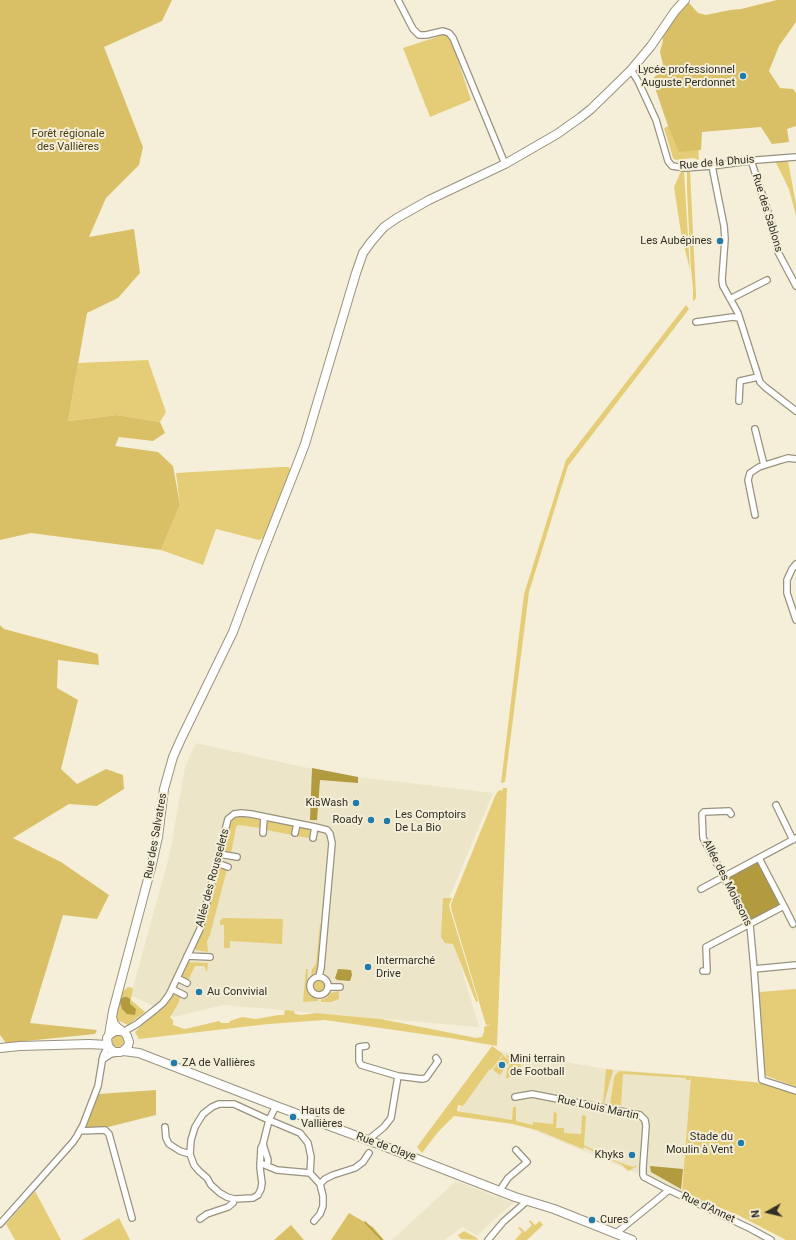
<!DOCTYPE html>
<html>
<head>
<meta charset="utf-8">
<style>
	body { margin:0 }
	#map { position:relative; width:796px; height:1240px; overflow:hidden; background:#f5efd9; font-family:Roboto,sans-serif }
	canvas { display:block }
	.north { position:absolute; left:748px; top:1192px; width:40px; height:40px; -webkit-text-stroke:3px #f5efd9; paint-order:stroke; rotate:262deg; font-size:11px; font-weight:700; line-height:16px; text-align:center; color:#302e26 }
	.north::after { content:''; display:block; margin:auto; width:14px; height:18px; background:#302e26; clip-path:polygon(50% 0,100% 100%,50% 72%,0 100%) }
</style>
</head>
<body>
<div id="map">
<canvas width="796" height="1240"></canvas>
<div class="north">N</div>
</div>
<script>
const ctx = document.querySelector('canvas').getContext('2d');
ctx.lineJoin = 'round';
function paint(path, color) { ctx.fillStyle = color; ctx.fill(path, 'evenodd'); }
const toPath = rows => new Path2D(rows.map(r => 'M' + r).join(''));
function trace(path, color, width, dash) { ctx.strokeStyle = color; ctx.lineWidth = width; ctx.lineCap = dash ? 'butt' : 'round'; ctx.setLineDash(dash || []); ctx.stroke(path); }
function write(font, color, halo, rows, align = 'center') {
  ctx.font = font + ' Roboto,sans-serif'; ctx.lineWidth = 4; ctx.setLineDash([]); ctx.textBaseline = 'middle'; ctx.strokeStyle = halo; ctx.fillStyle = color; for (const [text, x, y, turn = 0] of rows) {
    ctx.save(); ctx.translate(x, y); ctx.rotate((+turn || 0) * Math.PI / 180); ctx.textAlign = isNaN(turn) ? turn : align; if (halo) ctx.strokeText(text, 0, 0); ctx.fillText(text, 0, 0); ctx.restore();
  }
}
const built = toPath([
	[196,743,298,766,358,777,493,793,444,910,479,1027,223,1005,174,1017,131,995,170,853,185,767],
	[500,1051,606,1069,691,1076,682,1192,533,1130,458,1110],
	[456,1181,513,1203,491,1222,477,1236,463,1227,444,1240,392,1240]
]);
const green = toPath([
	[449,33,471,100,430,117,403,48],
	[675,123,697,130,699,160,693,158,675,160,673,158,664,128],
	[775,161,788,161,796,204,796,216,789,189],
	[690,170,696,295,696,298,693,302,693,288,691,269,687,191,687,171],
	[681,171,684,171,690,270,681,233,674,187],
	[686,305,689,309,568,466,529,592,505,782,501,783,524,594,566,460],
	[148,360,166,412,160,422,117,415,68,421,78,363],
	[282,467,288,467,291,470,263,538,259,540,216,529,203,565,161,550,180,505,176,473],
	[503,788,507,788,497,1046,450,1038,325,1020,268,1024,139,1039,135,1032,153,1015,166,1005,171,995,175,993,181,996,177,1006,170,1017,173,1020,173,1025,185,1029,219,1021,221,1023,229,1023,230,1021,242,1017,256,1019,278,1015,284,1015,285,1010,294,1011,295,1014,301,1015,316,1013,381,1019,476,1038,482,1037,484,1032,484,1027,490,1024,486,1025,451,908,451,904,495,796,498,791,500,790,502,791],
	[237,816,262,820,261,828,238,825,236,827,231,854,222,851,229,822,232,818],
	[269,821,292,825,294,829,293,835,266,830,267,823],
	[298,826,311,829,310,838,296,836,297,828],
	[220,868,227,869,210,935,207,941,208,952,196,950,194,947,218,869],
	[443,898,452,898,449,905,450,909,478,1001,476,1002,453,944,445,943,441,937],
	[223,918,283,919,282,944,230,941,230,948,224,948,224,925,220,925,220,921],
	[320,924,321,924,320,935,317,970,316,973,311,976,312,969,316,964],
	[190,962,208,963,207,972,204,966,195,966,188,981,180,977,187,963],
	[306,969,308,969,307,990,311,997,318,999,318,1001,303,1002],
	'314 986a6 6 0 1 1 12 0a6 6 0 1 1-12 0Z',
	[128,987,133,988,131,1000,145,1012,128,1025,119,1021,117,1023,115,1015,121,993],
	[796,989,796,1087,764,1075,759,992],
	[339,991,339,999,331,1002,321,1002,321,1000,328,997,328,995,330,993],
	'112 1041a6 6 0 1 1 12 0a6 6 0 1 1-12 0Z',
	[492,1046,503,1054,492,1069,489,1070,463,1106,458,1105,457,1111,512,1120,513,1107,516,1107,516,1121,533,1125,533,1122,553,1124,554,1111,557,1114,556,1128,564,1128,564,1133,581,1134,582,1115,586,1116,584,1145,616,1161,633,1167,636,1165,636,1167,628,1171,622,1165,584,1147,583,1149,537,1130,513,1124,454,1116,438,1132,422,1153,417,1147],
	[503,1055,510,1061,500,1075,493,1070],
	[505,1055,521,1059,520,1076,511,1076,506,1079,507,1069,512,1061],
	[606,1069,613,1070,604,1104,603,1104],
	[620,1071,691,1076,690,1080,686,1080,686,1078,623,1074,621,1105,618,1105,618,1106,610,1105,614,1078,616,1074],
	[691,1076,763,1083,796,1095,796,1240,786,1240,740,1216,682,1192],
	[35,1191,61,1240,15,1240,6,1224],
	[119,1218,130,1240,82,1240],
	[530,1220,535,1225,540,1221,543,1225,527,1240,515,1240,522,1232,518,1228,520,1227,525,1232,532,1225,529,1222],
	[464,1231,477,1238,478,1240,461,1239,458,1235]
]);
const forest = toPath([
	[0,0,172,0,162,21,104,47,143,147,139,165,106,198,89,237,134,229,140,273,118,298,87,313,68,421,117,415,160,422,165,433,153,441,119,437,115,446,158,452,173,466,180,505,161,550,31,533,0,540],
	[777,0,796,0,796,22,779,46,769,71,780,88,793,89,796,93,796,126,787,129,789,142,772,144,761,127,702,132,701,150,679,152,667,123,652,79,664,69,660,52,663,41,662,35,688,2,698,13,706,15,730,10,741,9],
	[0,625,4,629,98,654,99,665,58,660,57,688,78,700,61,769,77,784,106,769,123,775,124,789,97,806,69,804,13,838,61,862,109,895,97,919,63,915,30,1023,97,1030,95,1034,6,1043,0,1035],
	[156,1090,156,1115,108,1127,86,1128,89,1117,99,1094],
	[349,1213,373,1227,384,1240,331,1240],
	[291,1225,304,1240,274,1240]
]);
const water = toPath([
	[312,768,358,777,358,783,320,780,317,820,310,820],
	[755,863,758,863,761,865,780,902,779,907,752,920,749,919,728,881,730,877],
	[338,969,351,970,352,975,350,981,337,980,335,978],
	[124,997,127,997,130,999,130,1004,136,1009,135,1015,127,1014,122,1009,120,1002,121,999],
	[650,1166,683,1169,681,1189,651,1172]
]);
const stream = toPath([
	[365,1222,382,1240]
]);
const street = toPath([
	[398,0,413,29,419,35,426,35,443,31,449,33,453,38,505,164],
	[631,70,638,81,656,120,668,161,672,166,685,168,712,166,757,160,796,157],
	[751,160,772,225,778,252,796,286],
	[712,166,724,226,725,239,722,280,723,286,738,313,760,382,765,387,796,411],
	[730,299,767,280],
	[696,322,733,317,739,318],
	[739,401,740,381,758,377],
	[755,429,764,465],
	[755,515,748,480,750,473,759,467,778,461,788,458,796,459],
	[796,564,792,569,787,580,787,593,796,620],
	[776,805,793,840],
	[731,814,729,811,704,812,702,814,703,838,750,925,754,969,762,1080,796,1091],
	[263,833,264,817],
	[295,833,297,824],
	[313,838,315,827],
	[219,854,237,857],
	[217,863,228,867],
	[701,889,796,838],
	[784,906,793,924],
	[187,956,210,957],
	[754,969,796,965],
	[703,971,707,971,706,947,784,906,759,858],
	'310 986a9 9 0 1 1 18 0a9 9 0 1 1-18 0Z',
	[177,978,187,983],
	[328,987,340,987],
	[172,989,184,995],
	[123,1032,137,1024,156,1009,163,1003,169,995,200,929,228,819,234,814,241,813,251,814,315,827,327,830,330,834,332,843,321,968,319,976],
	[366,1046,359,1047,359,1061,361,1065,398,1076,422,1079,426,1078,438,1061,436,1058],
	[102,1060,111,1054,116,1053],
	[515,1097,532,1094,640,1115,645,1120,646,1126,643,1167,643,1175,644,1177,663,1187,751,1229,771,1240],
	[165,1127,166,1138,169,1144,180,1151,190,1154,194,1165,199,1171,207,1178,211,1185,220,1193,227,1197,234,1199,253,1198,258,1195,261,1189,262,1183,260,1168,261,1148,263,1144,269,1120,276,1106],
	[80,1131,105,1130,109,1134,132,1218],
	[368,1140,384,1127,391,1118,398,1076],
	[263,1144,268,1160,267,1166],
	[190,1154,191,1140,195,1127,203,1114,212,1107,219,1104,234,1104,269,1120,300,1133,308,1143,311,1157,310,1173],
	[260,1163,277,1170,310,1173],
	[310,1173,320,1184,323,1196,323,1206,320,1214,314,1221],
	[320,1184,325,1179,333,1175,355,1168,363,1162,369,1153],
	[500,1190,508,1178,527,1162,516,1150],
	[200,1219,207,1214,228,1207,233,1203,234,1199],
	[0,1224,73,1142,77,1136,83,1125,98,1086,103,1056,108,1046],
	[615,1234,669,1190],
	[488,1240,503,1222,527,1201]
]);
const secondary = toPath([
	[112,1017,114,1024,118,1028,125,1033,127,1036,129,1042,128,1046,123,1051,120,1052,114,1052,108,1046,107,1038,109,1035,115,1031,121,1031],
	[109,1035,113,1011,152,864,158,837,164,789,173,757,181,739,233,632,260,559,297,465,305,444,356,273,363,253,371,242,384,227,397,218,429,200,505,164,557,134,581,117,591,109,631,70,651,46,675,11,685,0],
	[0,1048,20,1046,89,1044,107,1045],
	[123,1051,139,1053,276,1106,381,1145,515,1197,554,1209,632,1240]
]);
const markers = [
	[743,76,4,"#227aa9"],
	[720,241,4,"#227aa9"],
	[356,803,4,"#227aa9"],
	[371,820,4,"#227aa9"],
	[387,821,4,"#227aa9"],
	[368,967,4,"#227aa9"],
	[199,992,4,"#227aa9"],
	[174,1063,4,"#227aa9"],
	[502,1065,4,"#227aa9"],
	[293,1117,4,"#227aa9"],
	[741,1143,4,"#227aa9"],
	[632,1155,4,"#227aa9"],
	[592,1220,4,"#227aa9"]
];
const poiNames = [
	["Lycée professionnel",735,70,"right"],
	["Auguste Perdonnet",735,83,"right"],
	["Les Aubépines",712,241,"right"],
	["KisWash",348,803,"right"],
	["Les Comptoirs",395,815],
	["De La Bio",395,828],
	["Roady",363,820,"right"],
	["Intermarché",376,961],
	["Drive",376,974],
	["Au Convivial",207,992],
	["Mini terrain",510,1059],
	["de Football",510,1072],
	["ZA de Vallières",182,1063],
	["Hauts de",301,1111],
	["Vallières",301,1124],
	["Stade du",733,1137,"right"],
	["Moulin à Vent",733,1150,"right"],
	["Khyks",624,1155,"right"],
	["Cures",600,1220]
];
const parkNames = [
	["Forêt régionale",68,134],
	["des Vallières",68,147]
];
const streetNames = [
	["Rue de la Dhuis",717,163,-5],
	["Rue des Sablons",767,213,73],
	["Rue des Salvatres",156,836,-80],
	["Allée des Rousselets",213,878,-75],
	["Allée des Moissons",727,883,63],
	["Rue Louis Martin",598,1108,12],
	["Rue de Claye",386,1147,20],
	["Rue d'Annet",708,1208,25]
];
paint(built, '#ede5c7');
paint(green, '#e5cd77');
paint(forest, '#d9c066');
paint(water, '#b29a3e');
trace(stream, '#b29a3e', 1.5);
trace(street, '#98927e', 8);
trace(secondary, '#98927e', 10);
trace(street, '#fff', 5.5);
trace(secondary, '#fff', 8);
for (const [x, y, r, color] of markers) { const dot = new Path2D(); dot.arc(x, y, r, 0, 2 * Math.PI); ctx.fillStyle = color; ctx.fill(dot); trace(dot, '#f5efd9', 1.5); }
write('11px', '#302e26', '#f5efd9', poiNames, 'left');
write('11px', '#473d16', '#f5efd9', parkNames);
write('11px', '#302e26', '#f5efd9', streetNames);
</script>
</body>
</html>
